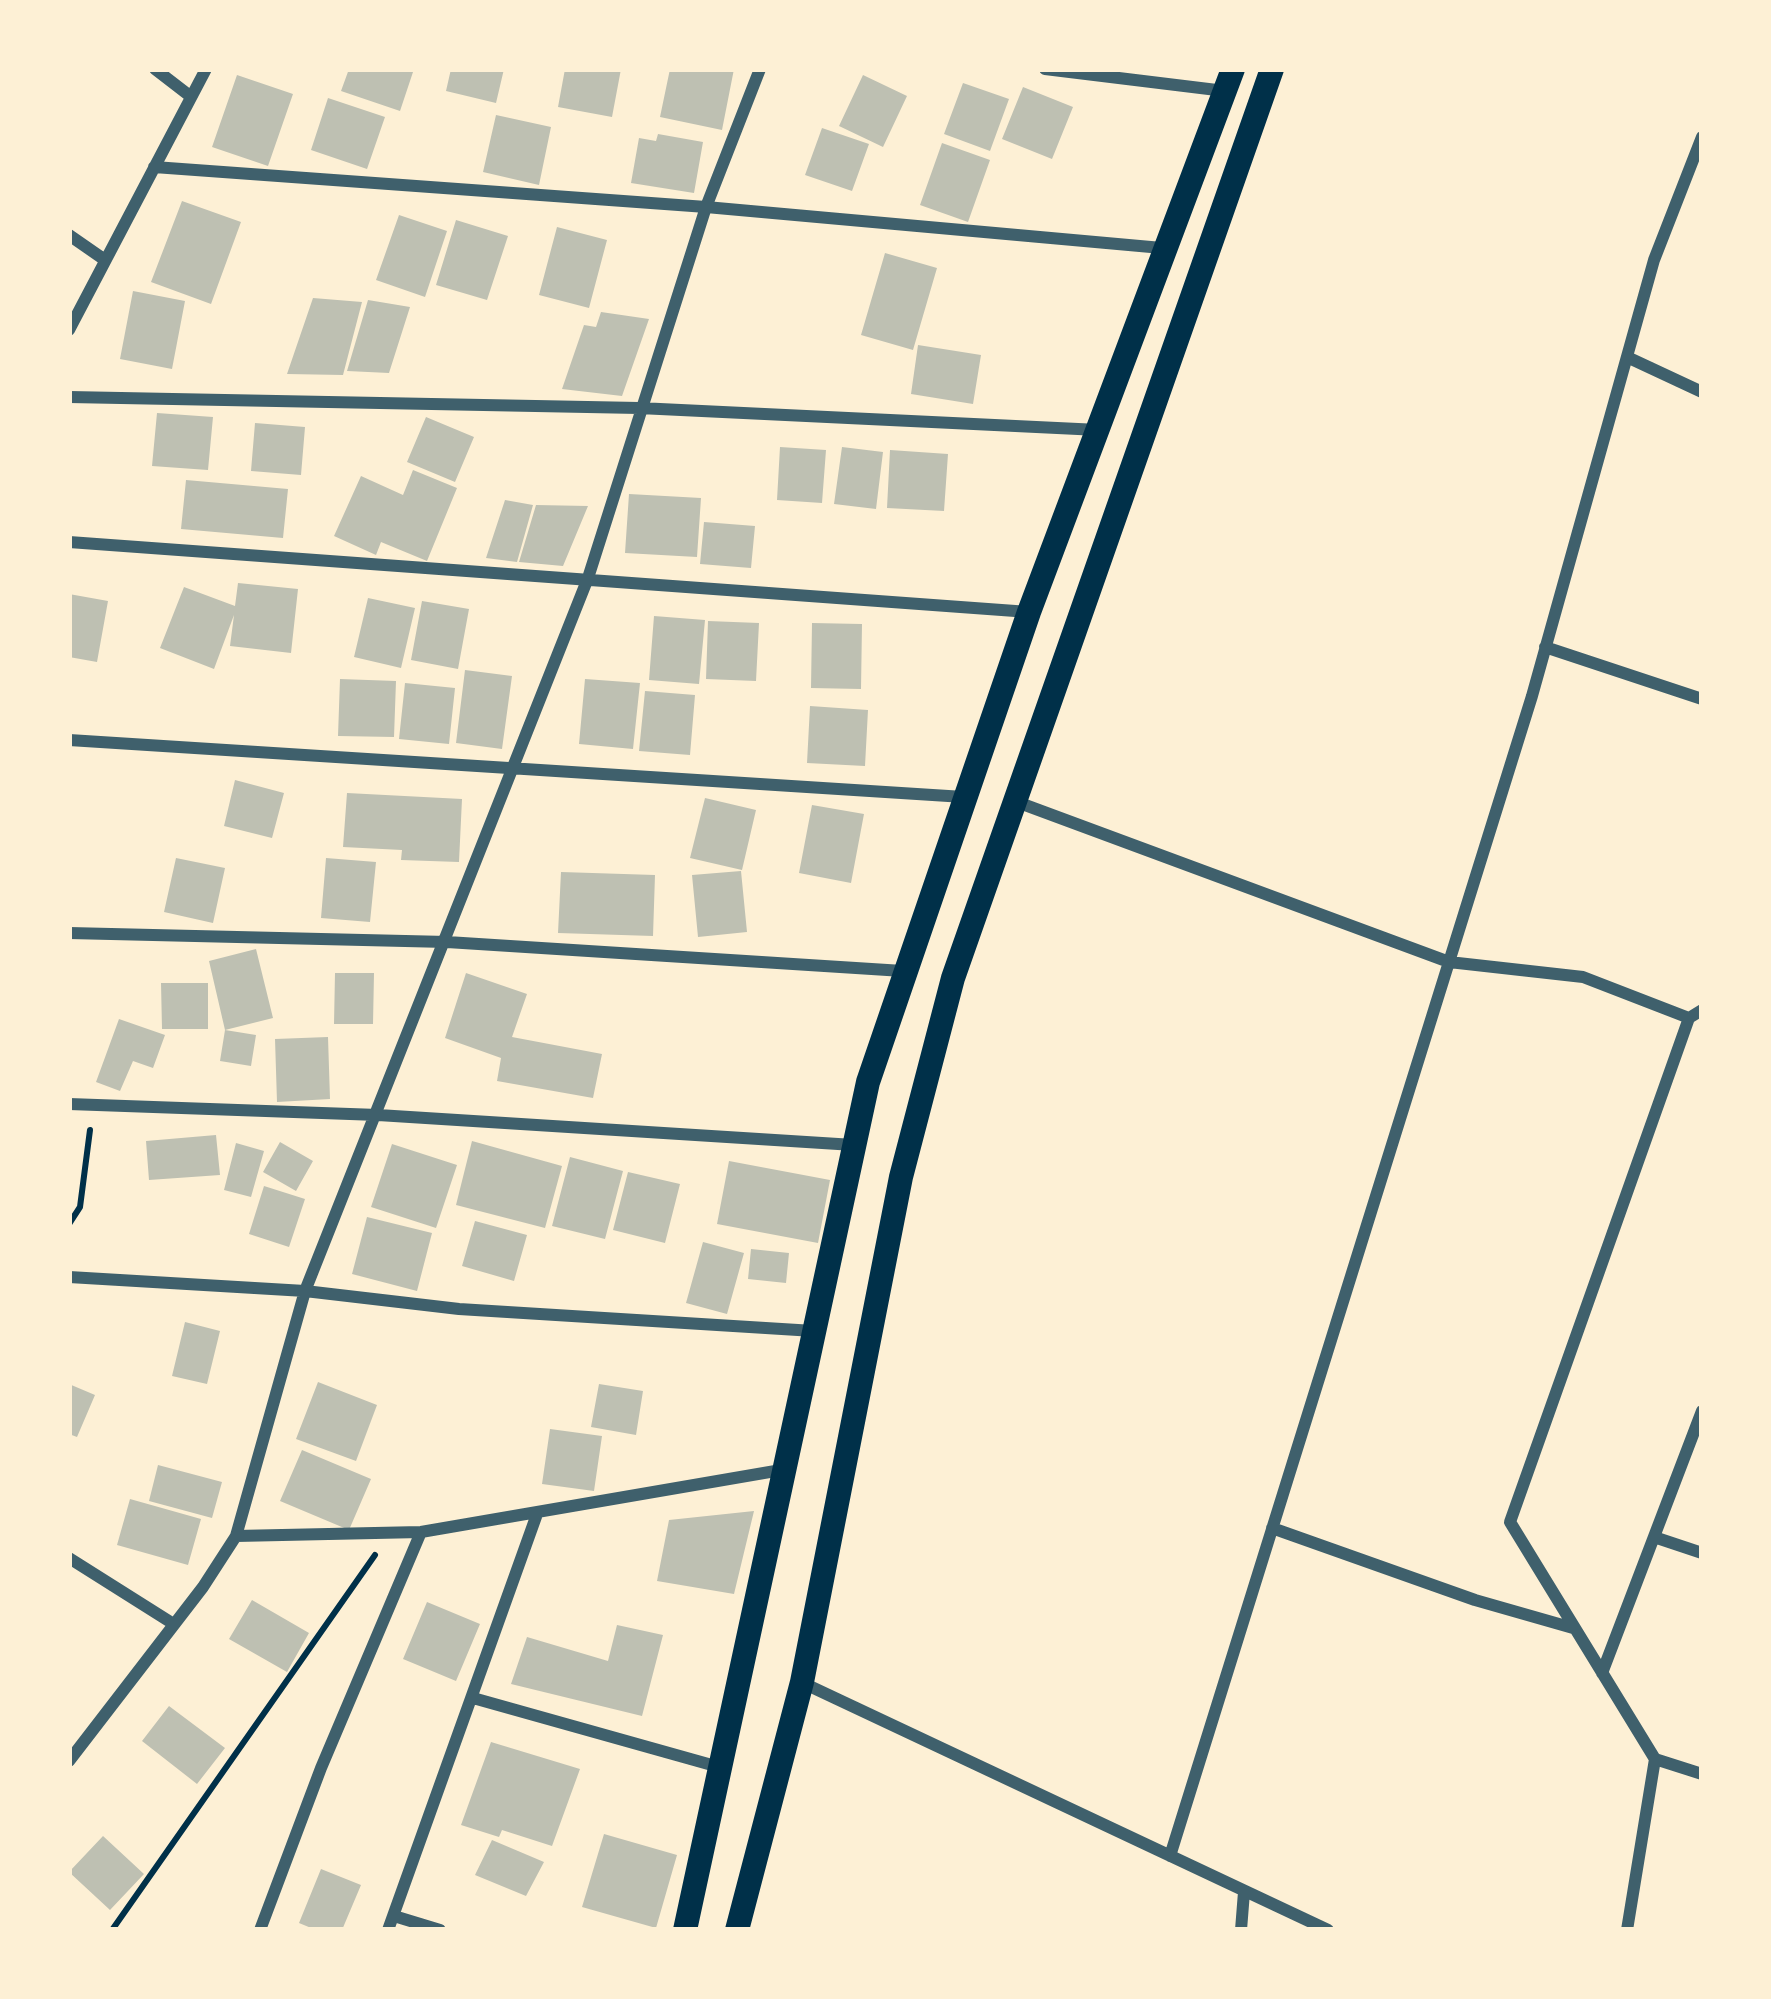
<!DOCTYPE html>
<html>
<head>
<meta charset="utf-8">
<style>
	body { margin:0 }
	#map { position:relative; width:1771px; height:1999px; overflow:hidden; background:#fdf0d5; font-family:Signika,sans-serif }
	canvas { display:block }
	.frame { position:absolute; inset:0; border:72px solid #fdf0d5; pointer-events:none }
</style>
</head>
<body>
<div id="map">
<canvas width="1771" height="1999"></canvas>
<div class="frame"></div>
</div>
<script>
const ctx = document.querySelector('canvas').getContext('2d');
ctx.lineJoin = 'round';
function paint(path, color) { ctx.fillStyle = color; ctx.fill(path, 'evenodd'); }
const toPath = rows => new Path2D(rows.map(r => 'M' + r).join(''));
function trace(path, color, width, dash) { ctx.strokeStyle = color; ctx.lineWidth = width; ctx.lineCap = dash ? 'butt' : 'round'; ctx.setLineDash(dash || []); ctx.stroke(path); }
const building = toPath([
	[349,69,414,69,400,111,341,91],
	[451,69,504,69,496,103,446,91],
	[565,69,621,69,612,117,558,107],
	[670,69,734,69,722,130,660,117],
	[237,75,293,94,268,166,212,147],
	[863,75,907,96,883,147,839,126],
	[963,83,1009,99,990,151,944,134],
	[1023,87,1073,107,1052,159,1002,139],
	[328,98,385,117,367,169,311,150],
	[496,115,551,127,539,185,483,172],
	[822,128,869,144,852,191,805,175],
	[658,134,703,142,694,193,631,183,639,138,656,141],
	[942,143,990,160,968,222,920,205],
	[182,201,241,222,211,304,151,282],
	[399,215,447,231,425,297,376,280],
	[456,220,508,236,487,300,436,285],
	[557,227,607,240,589,308,539,295],
	[885,253,937,268,913,350,861,335],
	[133,291,185,301,172,369,120,359],
	[313,298,362,302,343,375,287,374],
	[368,300,410,307,389,373,347,371],
	[601,312,649,319,622,396,562,389,584,325,596,327],
	[918,345,981,355,973,404,911,394],
	[157,413,213,417,208,470,152,466],
	[426,417,474,437,455,482,407,462],
	[255,423,305,427,301,475,251,471],
	[780,447,826,450,822,503,777,500],
	[842,447,883,452,876,509,834,504],
	[890,450,948,454,944,511,887,508],
	[413,470,457,488,427,561,381,542,376,555,334,536,361,476,403,495],
	[186,480,288,489,283,538,181,529],
	[629,494,701,498,697,557,625,553],
	[505,500,533,505,517,562,486,558],
	[536,505,588,506,563,566,519,562],
	[704,522,755,526,751,568,700,564],
	[238,583,298,589,291,653,230,646,234,615,214,669,160,648,184,587,235,606],
	[69,594,108,601,97,662,69,657],
	[368,598,415,608,401,668,354,657],
	[422,601,469,609,458,669,411,660],
	[654,616,705,620,699,684,649,680],
	[708,621,759,623,756,681,706,679],
	[812,623,862,624,861,689,811,688],
	[465,670,512,676,502,749,456,743],
	[340,679,396,681,394,737,338,736],
	[585,679,640,683,633,749,579,744],
	[405,683,455,688,449,744,399,739],
	[645,691,695,695,690,755,639,751],
	[810,706,868,710,865,766,807,763],
	[235,780,284,793,272,838,224,826],
	[347,793,462,799,459,862,401,860,402,850,343,847],
	[705,798,756,810,742,870,690,858],
	[812,805,864,814,851,883,799,873],
	[176,858,225,868,213,923,164,912],
	[326,858,376,862,370,922,321,918],
	[741,871,747,932,698,937,692,875],
	[561,872,655,875,653,936,558,933],
	[256,949,273,1018,225,1030,209,961],
	[335,973,374,973,373,1024,334,1024],
	[466,973,527,994,512,1037,602,1054,593,1098,497,1081,501,1058,445,1038],
	[161,983,208,983,208,1029,162,1029],
	[119,1019,165,1035,153,1068,133,1061,120,1091,96,1082],
	[225,1030,256,1035,251,1066,220,1061],
	[328,1037,330,1099,277,1102,275,1039],
	[216,1135,220,1175,149,1180,146,1141],
	[472,1141,562,1166,545,1228,456,1205],
	[280,1142,313,1161,296,1191,263,1172],
	[236,1143,264,1151,251,1197,224,1190],
	[392,1144,457,1165,436,1228,371,1207],
	[570,1157,623,1171,605,1239,552,1226],
	[729,1161,830,1180,818,1243,717,1224],
	[628,1172,680,1184,665,1243,613,1230],
	[264,1186,305,1199,289,1247,249,1234],
	[367,1217,432,1233,417,1291,352,1274],
	[475,1221,527,1235,514,1281,462,1266],
	[703,1242,744,1253,727,1314,686,1303],
	[751,1249,789,1253,786,1283,748,1279],
	[185,1322,220,1331,207,1384,172,1376],
	[318,1382,377,1405,356,1461,296,1439],
	[69,1384,95,1395,77,1437,69,1434],
	[599,1384,643,1391,636,1435,591,1427],
	[550,1429,602,1436,594,1491,542,1484],
	[302,1450,371,1479,349,1530,280,1501],
	[158,1465,222,1482,212,1518,149,1501],
	[130,1499,201,1519,188,1565,117,1545],
	[754,1511,734,1594,657,1581,669,1520],
	[252,1600,309,1633,287,1672,229,1639],
	[427,1602,480,1624,456,1681,403,1659],
	[617,1625,663,1635,642,1716,511,1684,527,1637,608,1661],
	[169,1706,225,1748,197,1784,142,1741],
	[491,1742,580,1769,552,1846,502,1830,499,1837,461,1825],
	[604,1834,677,1855,656,1928,582,1907],
	[103,1836,144,1874,110,1910,69,1872],
	[492,1840,544,1862,526,1896,475,1875],
	[321,1869,361,1885,342,1930,316,1930,299,1923]
]);
const path = toPath([
	[69,1224,80,1207,90,1130],
	[112,1930,375,1555]
]);
const minor = toPath([
	[155,69,190,96],
	[1045,69,1225,91],
	[154,167,706,207,1162,248],
	[69,235,105,260],
	[69,330,206,69],
	[1627,357,1702,392],
	[69,397,639,408,1099,430],
	[69,542,1029,612],
	[1545,647,1702,699],
	[69,740,964,797],
	[1017,802,1449,962,1583,977,1689,1018],
	[69,933,447,942,903,971],
	[69,1104,378,1115,854,1145],
	[69,1277,305,1291,459,1309,814,1331],
	[1272,1528,1475,1600,1573,1628],
	[236,1536,421,1532,787,1469],
	[1654,1537,1702,1553],
	[69,1558,172,1623],
	[1602,1673,1702,1411],
	[803,1683,1328,1930],
	[473,1698,719,1767],
	[1655,1759,1702,1774],
	[69,1761,203,1587,236,1536,305,1291,588,578,706,207,760,69],
	[1170,1856,1532,696,1654,260,1702,137],
	[394,1916,440,1930],
	[260,1930,321,1768,421,1532],
	[388,1930,537,1514],
	[1241,1930,1244,1892],
	[1627,1930,1655,1759,1510,1522,1689,1018,1702,1010]
]);
const secondary = toPath([
	[685,1930,868,1082,1029,612,1233,69],
	[737,1930,802,1682,901,1177,953,978,1272,69]
]);
paint(building, '#bec0b2');
trace(path, '#003049', 6);
trace(minor, '#3f606c', 12);
trace(secondary, '#003049', 24);
</script>
</body>
</html>
